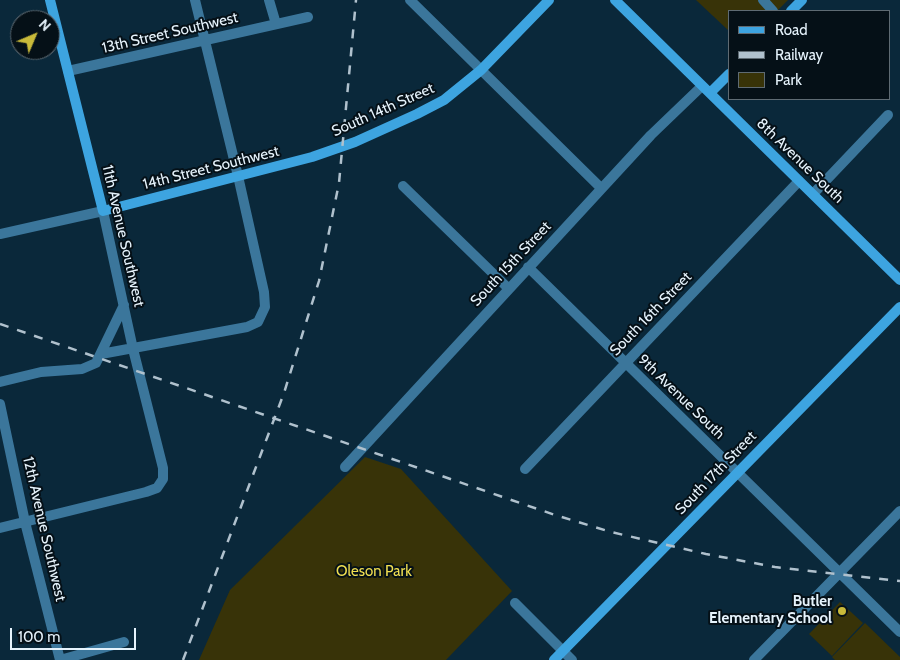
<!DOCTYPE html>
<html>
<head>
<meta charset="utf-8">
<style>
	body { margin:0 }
	#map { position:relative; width:900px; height:660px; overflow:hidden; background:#0a283a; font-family:Cabin,sans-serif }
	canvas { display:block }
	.legend { position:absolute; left:728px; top:10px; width:162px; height:90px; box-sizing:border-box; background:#051017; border:1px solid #5f6b73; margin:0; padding:6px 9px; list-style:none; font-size:15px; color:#e6f3fc }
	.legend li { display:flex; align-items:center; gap:10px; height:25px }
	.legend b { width:25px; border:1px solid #5f6b73 }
	.north { position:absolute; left:10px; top:10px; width:50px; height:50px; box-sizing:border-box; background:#051017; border:1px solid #5f6b73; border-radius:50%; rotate:45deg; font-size:14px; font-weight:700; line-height:20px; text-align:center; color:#e6f3fc }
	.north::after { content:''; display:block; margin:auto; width:18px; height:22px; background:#c9ba3a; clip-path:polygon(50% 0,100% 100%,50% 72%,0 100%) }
	.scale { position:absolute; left:10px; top:628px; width:126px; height:22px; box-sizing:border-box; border:2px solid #e6f3fc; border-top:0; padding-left:6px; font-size:15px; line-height:18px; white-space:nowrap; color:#e6f3fc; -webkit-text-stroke:4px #051017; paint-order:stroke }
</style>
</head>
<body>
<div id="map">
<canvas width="900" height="660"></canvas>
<ul class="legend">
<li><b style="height:6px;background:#3da4e0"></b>Road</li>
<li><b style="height:6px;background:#b0c1cd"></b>Railway</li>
<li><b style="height:14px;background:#383308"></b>Park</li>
</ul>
<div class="north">N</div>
<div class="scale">100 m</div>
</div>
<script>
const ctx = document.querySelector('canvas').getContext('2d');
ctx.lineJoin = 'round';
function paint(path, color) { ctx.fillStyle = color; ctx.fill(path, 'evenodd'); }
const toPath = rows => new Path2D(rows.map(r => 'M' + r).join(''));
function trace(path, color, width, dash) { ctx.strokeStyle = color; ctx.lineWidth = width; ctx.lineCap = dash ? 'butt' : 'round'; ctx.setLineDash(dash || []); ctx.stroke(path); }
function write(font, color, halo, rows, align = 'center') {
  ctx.font = font + ' Cabin,sans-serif'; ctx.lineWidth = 4; ctx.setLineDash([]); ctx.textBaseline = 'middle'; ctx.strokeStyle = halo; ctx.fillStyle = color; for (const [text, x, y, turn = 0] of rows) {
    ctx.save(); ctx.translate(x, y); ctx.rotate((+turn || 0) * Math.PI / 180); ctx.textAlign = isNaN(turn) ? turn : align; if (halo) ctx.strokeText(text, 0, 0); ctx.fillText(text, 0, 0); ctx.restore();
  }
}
const green = toPath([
	[696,0,788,0,777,11,729,11,729,31],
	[365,457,401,469,512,591,446,660,199,660,230,590],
	[840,602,863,623,832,656,809,634],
	[865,623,900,657,900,660,835,660,832,657]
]);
const street = toPath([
	[269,0,276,24],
	[410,0,601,188],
	[763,0,773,11],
	[68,71,308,17],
	[403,186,508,288],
	[813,194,888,115],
	[0,234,103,211,133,349,163,468,163,479,157,488,146,492,0,528],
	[528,267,900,632],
	[101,354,247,327,258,322,265,307,264,292,238,176,195,0],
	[0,382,41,372,82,369,96,363,124,305],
	[0,404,25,522,60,660],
	[345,467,651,135,702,86],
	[525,469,799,181],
	[515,603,572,660],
	[60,660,124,642],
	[754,660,900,511]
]);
const secondary = toPath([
	[50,0,103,211,312,157,355,142,417,114,444,100,481,70,549,0],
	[615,0,900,280],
	[791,11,802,0],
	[710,93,729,74],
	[554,660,900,307]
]);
const rail = toPath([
	[0,324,555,515,611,532,706,554,775,567,900,581],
	[183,660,284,393,319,281,339,183,356,0]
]);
const markers = [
	[842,611,5,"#c9ba3a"]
];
const streetNames = [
	["13th Street Southwest",170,33,-13],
	["South 14th Street",383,110,-24],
	["8th Avenue South",800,161,44],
	["14th Street Southwest",211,168,-14],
	["11th Avenue Southwest",123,236,77],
	["South 15th Street",511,264,-47],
	["South 16th Street",651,314,-46],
	["9th Avenue South",681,397,44],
	["South 17th Street",716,473,-46],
	["12th Avenue Southwest",44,529,77]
];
const parkNames = [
	["Oleson Park",374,572]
];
const poiNames = [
	["Butler",832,602],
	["Elementary School",832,619]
];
paint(green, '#383308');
trace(street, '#3b769b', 10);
trace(secondary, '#3da4e0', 10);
trace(rail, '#b0c1cd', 2.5, [9, 9]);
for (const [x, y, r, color] of markers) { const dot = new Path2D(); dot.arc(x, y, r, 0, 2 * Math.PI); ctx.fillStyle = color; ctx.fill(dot); trace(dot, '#051017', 2); }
write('15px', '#e6f3fc', '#051017', streetNames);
write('15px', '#efde51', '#051017', parkNames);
write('bold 15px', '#e6f3fc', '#051017', poiNames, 'right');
</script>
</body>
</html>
